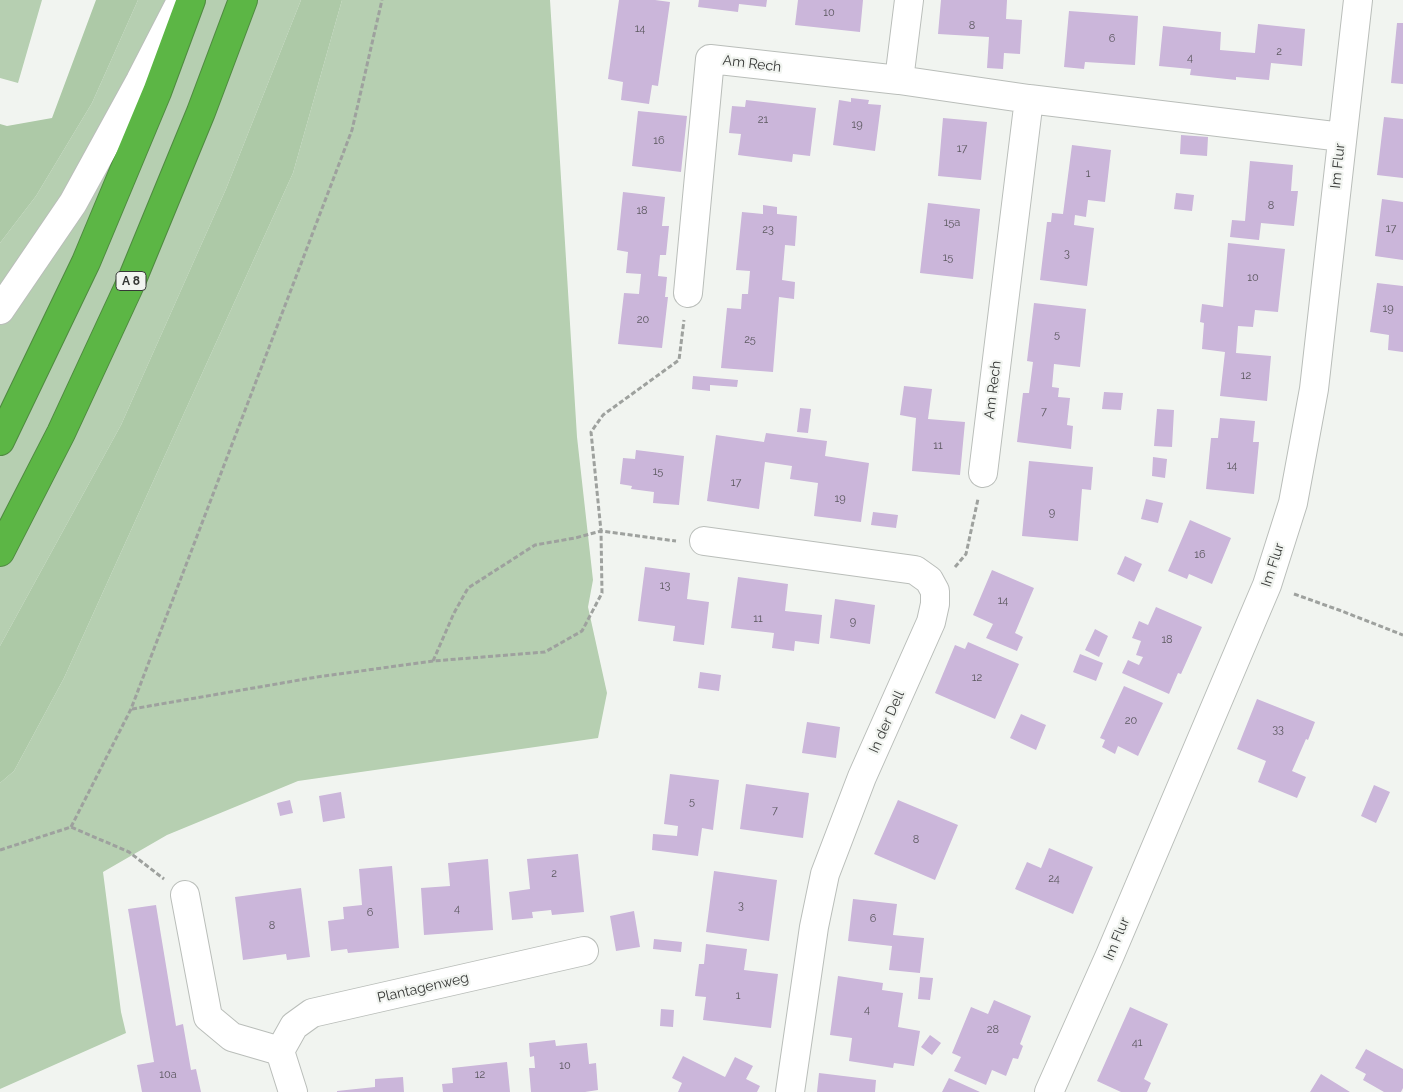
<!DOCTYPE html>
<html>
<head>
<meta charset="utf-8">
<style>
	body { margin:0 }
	canvas { display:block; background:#f1f4f0 }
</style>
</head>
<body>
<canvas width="1403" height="1092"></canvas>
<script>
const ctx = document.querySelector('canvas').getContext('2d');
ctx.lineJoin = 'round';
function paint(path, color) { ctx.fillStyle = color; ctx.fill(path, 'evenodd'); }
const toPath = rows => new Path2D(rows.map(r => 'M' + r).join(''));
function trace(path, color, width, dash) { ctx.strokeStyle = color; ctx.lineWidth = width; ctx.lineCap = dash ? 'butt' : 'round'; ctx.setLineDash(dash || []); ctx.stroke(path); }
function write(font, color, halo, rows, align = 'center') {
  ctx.font = font + ' Raleway,sans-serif'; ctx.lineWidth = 4.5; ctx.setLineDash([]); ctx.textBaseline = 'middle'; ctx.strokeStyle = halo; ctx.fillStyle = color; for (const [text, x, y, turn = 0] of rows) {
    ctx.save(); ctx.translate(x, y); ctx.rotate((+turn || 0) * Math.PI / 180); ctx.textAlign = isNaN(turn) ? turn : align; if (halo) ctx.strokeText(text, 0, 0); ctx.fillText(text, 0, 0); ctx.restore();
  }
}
const green = toPath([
	[0,0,42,0,18,83,0,78],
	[138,0,301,0,226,189,121,425,0,646,0,243,36,196,92,103],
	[342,0,550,0,577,437,593,580,588,607,607,693,598,738,298,781,167,835,103,872,121,1012,126,1033,0,1089,0,783,14,771,64,678,293,173]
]);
const forest = toPath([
	[96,0,138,0,92,103,36,196,0,243,0,124,7,126,52,118],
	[301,0,342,0,293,173,64,678,14,771,0,783,0,646,121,425,226,189]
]);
const building = toPath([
	[619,0,655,0,670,2,658,86,652,85,649,104,621,100,623,82,608,79],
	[699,0,767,0,766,7,739,4,738,12,698,7],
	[798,0,863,0,860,32,795,25],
	[941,0,1007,0,1006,19,1022,20,1020,54,1004,53,1003,69,987,68,989,37,938,34],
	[1069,11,1138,16,1135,65,1085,62,1084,69,1064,67],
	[1397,23,1403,23,1403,84,1391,83],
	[1258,24,1305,29,1302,66,1271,63,1269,80,1236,77,1236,80,1190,75,1191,69,1159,66,1163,26,1221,32,1220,50,1255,53],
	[851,98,869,100,868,104,881,105,875,151,833,145,839,100,851,102],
	[746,100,816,108,810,156,793,154,792,162,738,155,741,134,729,133,732,106,745,107],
	[638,111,687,116,681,172,632,166],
	[1384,117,1403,119,1403,178,1377,175],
	[943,118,987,122,981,180,938,176],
	[1181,135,1208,137,1207,156,1180,154],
	[1072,145,1111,150,1105,202,1088,200,1086,217,1075,215,1074,225,1094,228,1087,286,1040,280,1047,222,1051,222,1052,213,1063,214],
	[1250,161,1293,165,1291,191,1298,191,1294,226,1261,223,1259,240,1230,237,1232,220,1245,221],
	[623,192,665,197,662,226,669,226,666,255,660,255,658,276,667,277,665,297,668,297,662,348,618,344,624,293,639,294,641,274,626,273,628,252,617,250],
	[1176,193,1194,195,1192,211,1174,209],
	[1382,199,1403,202,1403,260,1375,256],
	[928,203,980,209,973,279,920,273],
	[763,205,777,207,777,214,797,216,795,246,785,245,782,280,795,282,794,299,779,297,773,372,721,368,727,308,741,309,742,294,748,294,750,271,736,270,742,212,763,214],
	[1228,243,1285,249,1278,312,1255,310,1253,327,1238,326,1236,353,1271,356,1267,401,1220,396,1225,352,1202,349,1204,323,1200,322,1202,304,1223,307],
	[1377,283,1403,286,1403,352,1388,350,1389,335,1370,332],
	[1034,303,1086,309,1080,367,1054,364,1052,387,1059,388,1058,397,1070,398,1067,425,1073,426,1071,449,1017,442,1023,393,1029,393,1033,362,1027,361],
	[693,376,738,380,737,387,710,385,710,391,692,389],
	[904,386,932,389,928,419,965,422,960,475,912,471,916,418,900,415],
	[1104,392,1123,393,1121,410,1102,409],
	[800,408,811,409,808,433,797,432],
	[1157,409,1174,410,1172,447,1154,446],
	[1220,418,1255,421,1253,442,1259,442,1254,494,1206,489,1211,438,1218,438],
	[766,433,827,441,825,456,869,463,861,522,814,516,818,483,790,479,792,466,765,462,759,509,707,501,716,435,764,442],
	[636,450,684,456,679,505,653,503,654,492,631,489,632,486,620,484,623,458,635,459],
	[1153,457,1167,459,1165,478,1152,476],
	[1029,461,1093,467,1091,490,1082,489,1078,541,1022,536],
	[1146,499,1163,503,1158,523,1141,519],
	[873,512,898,515,896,528,871,525],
	[1190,520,1231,538,1212,584,1189,574,1187,579,1168,571],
	[1125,556,1142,564,1134,582,1117,574],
	[645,567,690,573,687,599,709,602,704,645,673,641,675,626,638,621],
	[992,570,1034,588,1015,633,1023,637,1017,651,986,638,993,624,973,615],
	[738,577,788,584,785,611,822,615,819,644,795,641,794,651,772,648,774,633,731,628],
	[835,599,875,605,870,644,830,638],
	[1156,607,1202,627,1181,674,1178,673,1169,694,1122,673,1128,660,1139,665,1143,657,1136,655,1141,641,1132,638,1139,621,1148,625],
	[1095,629,1108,636,1099,657,1085,650],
	[968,642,1019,664,995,719,935,693,955,645,965,649],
	[1080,654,1103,663,1096,681,1073,672],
	[700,672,721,675,719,691,698,688],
	[1124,686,1163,703,1138,756,1118,746,1115,754,1102,747,1105,740,1100,738],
	[1257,699,1315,722,1308,740,1306,739,1292,771,1306,777,1297,798,1258,782,1266,761,1237,749],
	[1021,714,1046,725,1036,750,1010,738],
	[807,722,840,727,836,758,802,753],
	[670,774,719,780,713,830,702,828,698,856,652,850,653,834,677,836,678,826,664,824],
	[746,784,809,793,803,838,740,829],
	[1374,785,1390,792,1376,823,1361,816],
	[341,792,345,818,323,822,319,796],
	[290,800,293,813,280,816,277,803],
	[898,800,958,825,935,880,874,854],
	[1049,848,1093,867,1073,914,1015,889,1027,862,1041,868],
	[578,854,584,912,552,915,551,910,532,912,533,918,512,920,509,892,530,889,527,859],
	[488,859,493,930,424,935,421,888,450,886,448,863],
	[392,866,399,948,348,953,347,949,331,951,328,921,344,919,343,907,362,905,359,869],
	[714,871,777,880,769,941,706,932],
	[301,888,310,957,287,960,286,954,243,960,235,897],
	[853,899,897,904,893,935,924,938,920,973,889,970,892,946,848,941],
	[156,905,176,1026,183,1024,191,1070,196,1069,201,1092,142,1092,137,1065,154,1062,128,909],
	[634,911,640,947,616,951,610,916],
	[654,939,682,942,681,952,653,949],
	[706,944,747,949,744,970,778,974,771,1028,703,1020,706,997,695,996,699,964,704,964],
	[838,976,883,983,882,990,903,993,898,1027,920,1031,914,1066,894,1063,893,1068,849,1061,852,1038,830,1035],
	[920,977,933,978,930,1000,918,999],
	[994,1000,1031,1016,1020,1044,1023,1046,1018,1059,1013,1058,1006,1076,992,1070,986,1085,954,1071,961,1057,952,1053,971,1007,988,1014],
	[1130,1007,1168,1024,1144,1079,1151,1083,1147,1092,1121,1092,1097,1081],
	[661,1009,674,1010,673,1027,660,1026],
	[930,1035,941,1043,932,1055,921,1047],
	[555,1040,556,1046,587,1043,589,1064,596,1063,598,1090,585,1092,531,1092,529,1068,535,1068,534,1056,530,1057,529,1043],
	[1366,1049,1403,1069,1403,1088,1401,1092,1384,1092,1363,1080,1366,1074,1355,1068],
	[683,1056,725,1077,735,1057,753,1066,746,1079,760,1086,757,1092,678,1092,682,1083,672,1078],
	[507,1062,510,1092,443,1092,442,1084,453,1083,452,1068],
	[819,1073,876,1080,875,1092,817,1092],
	[1321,1074,1350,1092,1310,1092],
	[403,1077,404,1092,337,1092,337,1091,375,1087,375,1079],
	[949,1078,980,1092,942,1092]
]);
const path = toPath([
	[955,567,966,554,978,499],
	[1294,594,1339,610,1403,635],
	[433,661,454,613,468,588,535,545,575,538,601,531,676,541],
	[132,709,317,677,433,661,545,652,582,631,602,593,601,531,591,432,603,415,679,360,684,320],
	[71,827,131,709,352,130,382,0],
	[0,850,71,827,129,852,164,879]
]);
const minor = toPath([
	[899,80,909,0],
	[688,293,710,59,899,80,1029,99,1342,137],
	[0,310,73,203,140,81,181,1],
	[983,473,1029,99],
	[704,541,915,570,929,580,935,591,935,604,931,622,862,777,825,874,814,927,790,1092],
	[185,895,208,1017,232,1037,280,1051],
	[293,1092,280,1051,294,1026,312,1013,584,951],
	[1049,1092,1110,955,1267,585,1293,503,1314,389,1358,0]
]);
const highway = toPath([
	[0,441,86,262,157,92,191,0],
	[0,552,61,433,131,282,201,112,243,0]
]);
const numberNames = [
	["10",829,13],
	["8",972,26],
	["14",640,29],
	["6",1112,39],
	["2",1279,52],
	["4",1190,58],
	["21",763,120],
	["19",857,125],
	["16",659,141],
	["17",962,149],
	["1",1088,174],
	["8",1271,206],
	["18",642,211],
	["15a",952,223],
	["17",1391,229],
	["23",768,230],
	["3",1067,254],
	["15",948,258],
	["10",1253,278],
	["19",1388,309],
	["20",643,320],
	["5",1057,335],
	["25",750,340],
	["12",1246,376],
	["7",1044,412],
	["11",938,446],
	["14",1232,466],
	["15",658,472],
	["17",736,483],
	["19",840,499],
	["9",1052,513],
	["16",1200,555],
	["13",665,586],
	["14",1003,601],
	["11",758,619],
	["9",853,622],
	["18",1167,640],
	["12",977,678],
	["20",1131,721],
	["33",1278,730],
	["5",692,802],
	["7",775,811],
	["8",916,840],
	["2",554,874],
	["24",1054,879],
	["3",741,906],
	["4",457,909],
	["6",370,913],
	["6",873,919],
	["8",272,926],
	["1",738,996],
	["4",867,1010],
	["28",993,1030],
	["41",1137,1043],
	["10",565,1066],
	["10a",168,1075],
	["12",480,1075]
];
const shields = [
	[131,281,30]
];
const shieldNames = [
	["A 8",131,281]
];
const streetNames = [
	["Am Rech",752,64,7],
	["Im Flur",1338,166,-84],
	["Am Rech",993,390,-83],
	["Im Flur",1273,565,-72],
	["In der Dell",887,722,-66],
	["Im Flur",1117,939,-67],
	["Plantagenweg",423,988,-13]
];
paint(green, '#b6cfb1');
paint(forest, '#adc9a7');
paint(building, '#cbb6da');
trace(minor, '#babeba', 30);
trace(highway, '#4f8a40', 30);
trace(path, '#9ea19e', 3, [5, 2.5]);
trace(minor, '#fff', 28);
trace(highway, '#5cb645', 28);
write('11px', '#5b585f', null, numberNames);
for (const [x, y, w] of shields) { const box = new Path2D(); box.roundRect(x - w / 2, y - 9.5, w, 19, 4); ctx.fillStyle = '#f1f4f0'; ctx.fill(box); trace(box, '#363836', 1); }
write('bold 12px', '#363836', null, shieldNames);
write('14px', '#363836', '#f1f4f0', streetNames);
</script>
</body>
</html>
